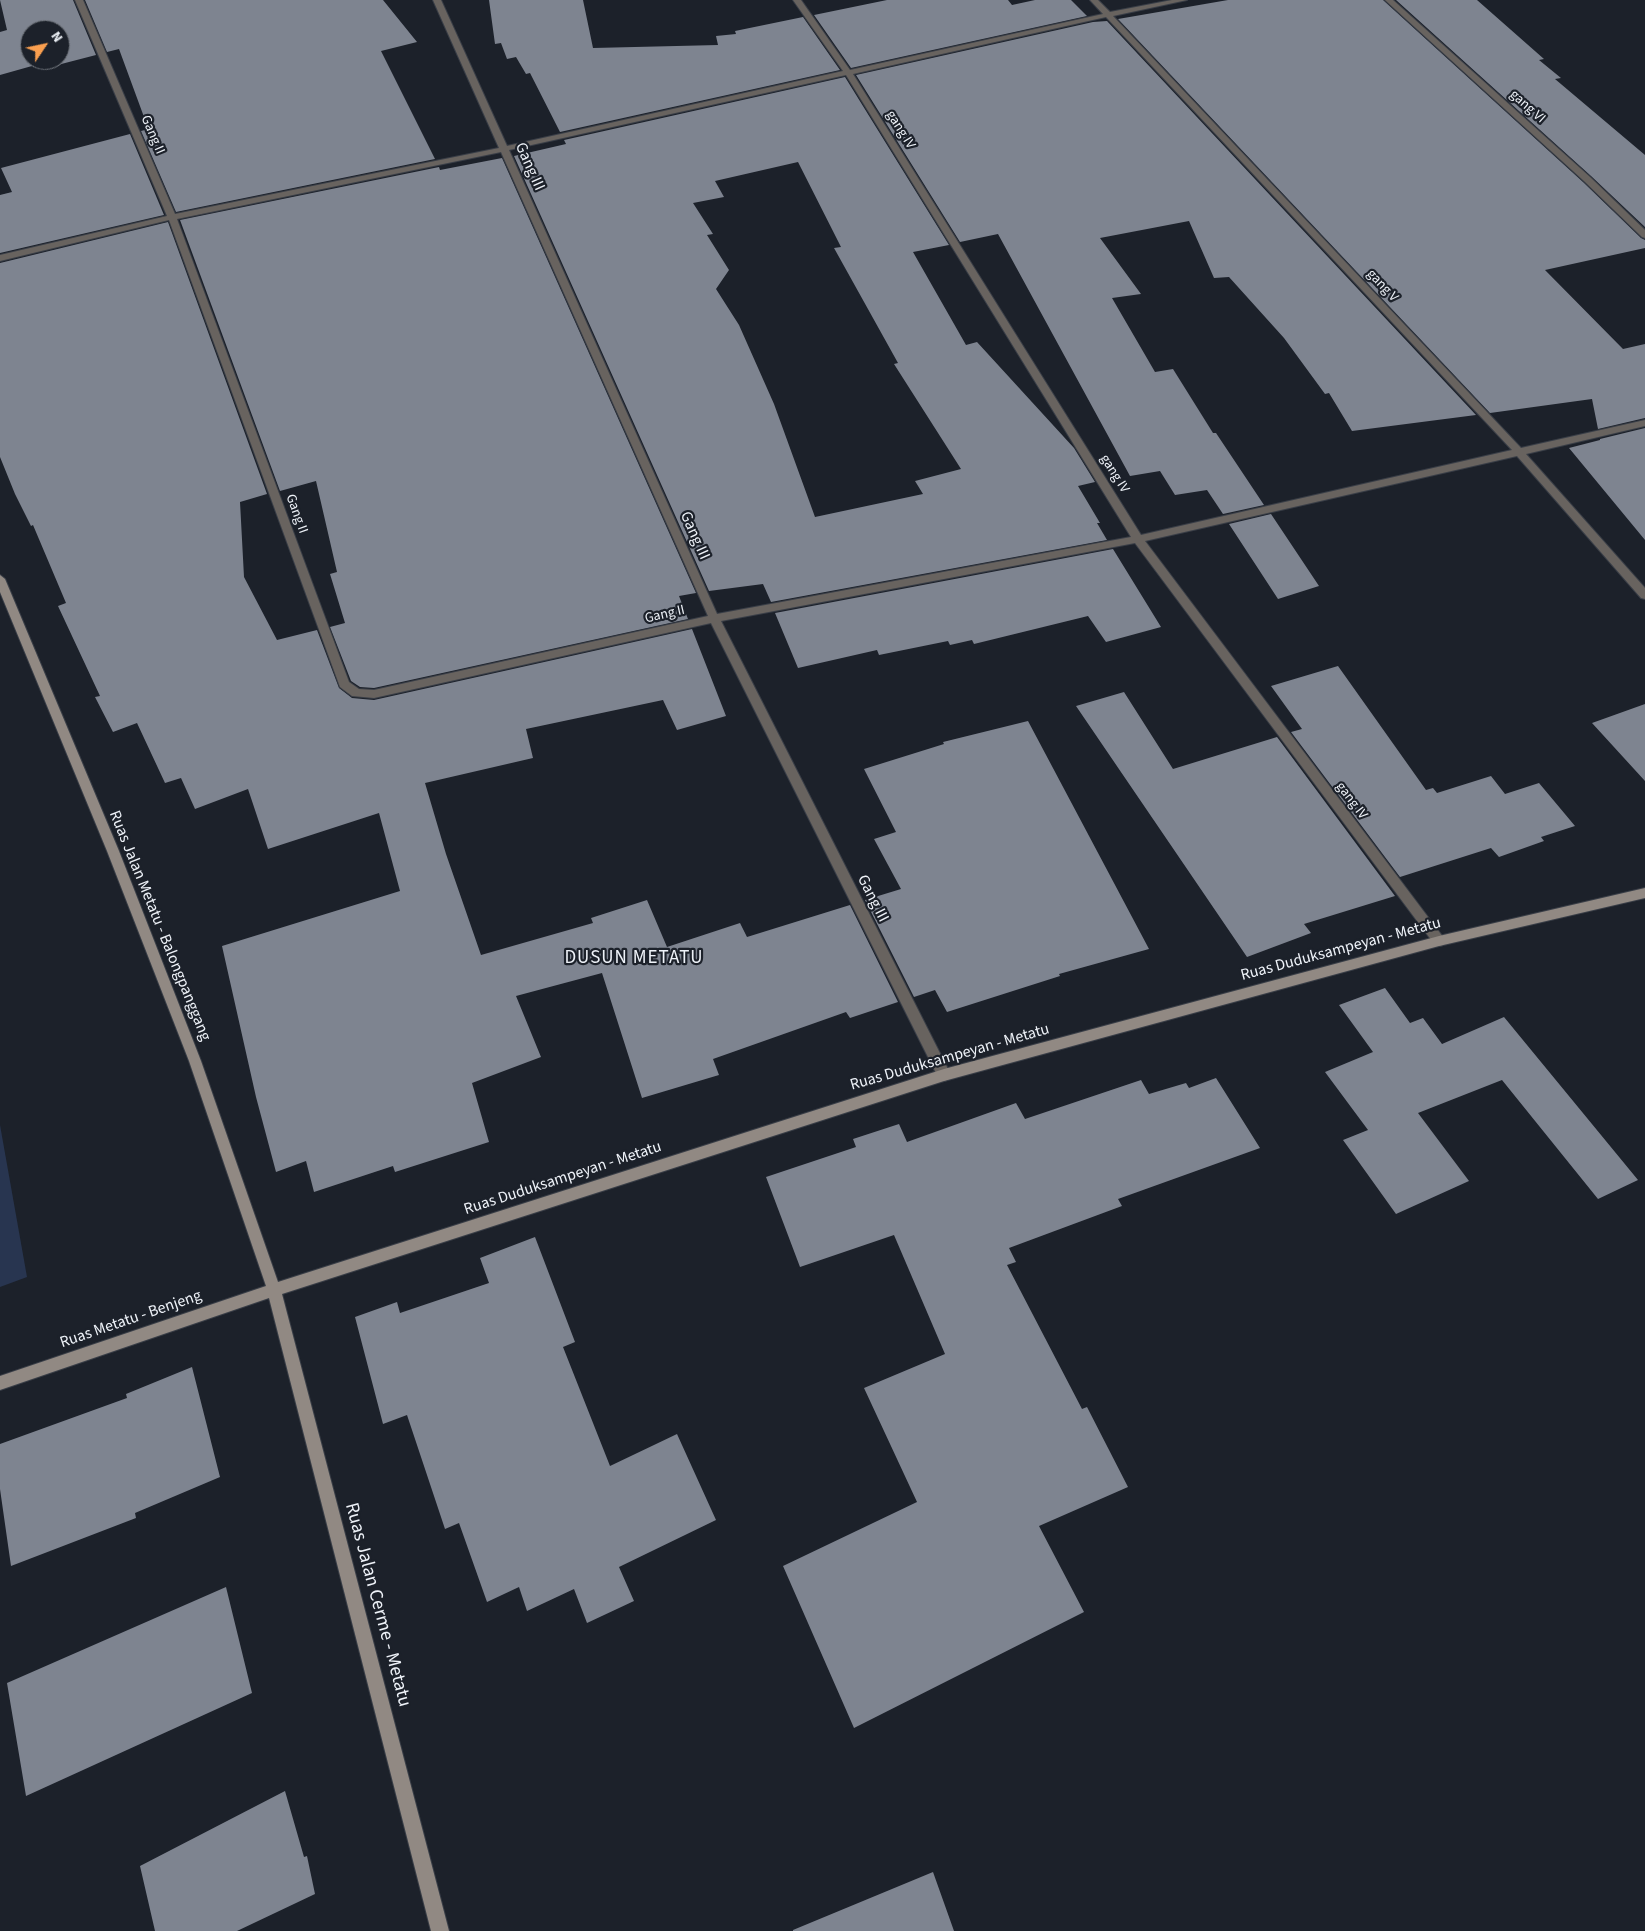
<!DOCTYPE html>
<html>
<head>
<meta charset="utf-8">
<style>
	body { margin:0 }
	#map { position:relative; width:1645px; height:1931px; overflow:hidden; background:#1c212a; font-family:"Source Sans 3",sans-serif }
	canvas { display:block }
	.north { position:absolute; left:20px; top:20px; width:50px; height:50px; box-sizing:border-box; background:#1c212a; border:1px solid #70757c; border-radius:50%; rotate:56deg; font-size:14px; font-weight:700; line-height:20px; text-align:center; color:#eef2f8 }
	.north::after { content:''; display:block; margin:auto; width:18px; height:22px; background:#fa9f4f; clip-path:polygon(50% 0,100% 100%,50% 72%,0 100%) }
</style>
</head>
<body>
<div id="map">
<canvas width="1645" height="1931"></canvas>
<div class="north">N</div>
</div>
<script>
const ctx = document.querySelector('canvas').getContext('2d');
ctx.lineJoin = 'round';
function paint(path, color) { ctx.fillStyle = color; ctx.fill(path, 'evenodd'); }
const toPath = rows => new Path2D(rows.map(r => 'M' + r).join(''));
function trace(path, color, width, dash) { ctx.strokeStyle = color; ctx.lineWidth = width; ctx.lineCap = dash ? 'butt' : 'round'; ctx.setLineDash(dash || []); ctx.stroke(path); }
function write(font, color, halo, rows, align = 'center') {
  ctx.font = font + ' "Source Sans 3",sans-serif'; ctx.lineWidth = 4.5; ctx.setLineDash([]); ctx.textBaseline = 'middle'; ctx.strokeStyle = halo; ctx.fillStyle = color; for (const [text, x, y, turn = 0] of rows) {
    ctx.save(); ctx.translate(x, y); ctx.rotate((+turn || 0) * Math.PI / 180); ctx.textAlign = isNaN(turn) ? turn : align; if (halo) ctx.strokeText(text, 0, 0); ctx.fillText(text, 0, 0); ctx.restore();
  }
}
const green = toPath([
	[0,1125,27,1277,0,1287]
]);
const building = toPath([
	[0,0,73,0,96,55,42,69,39,64,0,75,0,32,7,30],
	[30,30,60,30,60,60,30,60],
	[85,0,383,0,417,42,381,51,435,159,176,212,141,131,153,128,144,117,119,49,107,52],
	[489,0,583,0,593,48,718,45,716,36,736,34,735,31,803,17,840,70,560,132,530,73,526,74,516,57,507,59,501,43,495,44],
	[887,0,1008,0,1012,5,1035,0,1071,0,1087,16,851,68,814,15],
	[1228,0,1383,0,1583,182,1641,238,1645,240,1645,248,1545,270,1623,349,1645,344,1645,418,1598,429,1592,399,1490,413,1118,19],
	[1396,0,1477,0,1544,59,1539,60,1561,78,1555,79,1645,155,1645,227,1591,176],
	[1107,21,1476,415,1352,431,1329,393,1325,394,1284,338,1229,277,1214,278,1189,221,1100,238,1141,294,1112,298,1155,372,1173,369,1213,433,1216,433,1264,505,1223,514,1207,490,1175,495,1160,471,1130,476,998,234,960,242,856,75,1093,22],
	[845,77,949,245,913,252,966,345,977,342,1074,448,1095,482,1078,486,1100,523,1097,523,1107,540,771,602,763,584,709,591,514,156,566,144,564,140],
	[798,162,841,247,834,248,898,363,894,364,961,469,915,481,923,494,815,517,774,404,739,325,716,289,729,270,707,235,713,234,693,203,724,197,715,181],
	[130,134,164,215,0,253,0,195,12,192,1,168],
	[502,158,696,593,679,596,688,619,374,688,360,687,351,681,330,627,345,623,330,574,337,572,316,481,280,491,180,220,439,167,440,170],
	[168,222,267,494,240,502,244,577,277,640,317,630,339,688,352,698,374,700,692,629,726,716,677,730,663,700,526,729,533,758,425,783,446,854,481,955,593,923,591,918,647,900,667,947,740,923,747,937,850,905,898,1002,850,1018,846,1012,713,1059,719,1075,642,1098,602,973,516,996,541,1057,472,1083,489,1142,395,1172,393,1166,314,1192,306,1161,276,1172,256,1097,222,946,400,891,379,813,268,849,248,789,195,809,181,778,165,783,137,723,113,732,95,697,100,696,58,606,66,603,33,525,31,526,15,494,0,457,0,263],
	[1645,428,1645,540,1569,448,1600,440,1600,439],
	[1271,514,1319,586,1278,599,1229,524],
	[1113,549,1161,627,1106,642,1088,616,974,644,972,640,950,645,948,641,879,655,877,650,798,668,775,613],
	[1338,666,1426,790,1433,788,1437,793,1491,776,1505,794,1539,783,1575,826,1541,837,1544,841,1499,857,1491,848,1400,877,1291,732,1302,729,1271,686],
	[1124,692,1173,769,1277,737,1395,896,1304,924,1311,933,1247,957,1076,706],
	[1645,704,1645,781,1592,723],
	[1028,721,1149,949,1059,974,1060,976,947,1012,935,990,914,997,865,900,901,889,874,839,896,832,864,769,944,744,943,742],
	[1385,988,1410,1023,1423,1018,1442,1044,1504,1017,1638,1180,1598,1199,1502,1080,1418,1113,1469,1181,1396,1214,1343,1140,1368,1130,1325,1072,1373,1052,1339,1005],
	[1216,1078,1260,1148,1118,1199,1122,1206,1009,1248,1016,1262,1007,1265,1082,1409,1087,1407,1128,1487,1039,1526,1084,1612,854,1728,783,1566,917,1502,864,1388,945,1354,894,1235,800,1267,766,1177,856,1147,853,1139,899,1124,907,1142,1016,1103,1025,1119,1141,1080,1149,1094,1186,1083,1189,1088],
	[535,1237,575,1342,563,1347,610,1466,677,1434,716,1520,619,1567,634,1601,587,1623,574,1589,527,1611,519,1587,487,1602,459,1523,445,1529,407,1415,383,1424,355,1317,397,1302,400,1313,489,1283,480,1258],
	[192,1367,220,1477,135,1513,136,1518,11,1566,0,1489,0,1444,127,1398,126,1394],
	[226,1587,252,1693,26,1796,7,1683],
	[285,1791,304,1857,307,1856,315,1894,237,1931,155,1931,140,1866],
	[933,1872,954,1931,793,1931,793,1930]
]);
const street = toPath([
	[75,0,83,0,175,214,499,148,433,0,441,0,507,146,843,71,793,0,801,0,850,70,1103,14,1090,0,1098,0,1110,12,1172,0,1187,0,1113,16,1521,448,1645,420,1645,426,1526,454,1645,588,1645,599,1641,598,1517,456,1145,541,1443,937,1445,941,1443,945,1439,946,1435,945,1135,543,721,621,951,1075,949,1079,944,1081,939,1079,711,623,374,698,352,696,340,687,169,220,0,261,0,255,167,216,75,0],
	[1106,17,1512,450,1141,535,853,74,1106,17],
	[846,75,1131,537,717,614,509,150,846,75],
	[501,152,708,616,374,690,359,689,349,682,177,219,501,152],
	[1385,0,1393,0,1590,177,1645,230,1645,238,1642,237,1584,181,1385,0]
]);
const secondary = toPath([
	[0,575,5,579,119,851,201,1061,278,1282,944,1069,1439,936,1645,888,1645,898,1439,946,944,1081,282,1294,449,1931,431,1931,269,1298,0,1390,0,1376,266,1286,189,1061,107,851,0,592,0,575]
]);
const farStreetnames = [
	["gang VI",1527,107,42],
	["gang IV",900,130,58],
	["Gang II",152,135,67],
	["gang V",1382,286,47],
	["gang IV",1114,474,58],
	["Gang II",296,514,70],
	["Gang II",665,615,-13],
	["gang IV",1351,801,53]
];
const streetNames = [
	["Gang III",529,167,66],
	["Gang III",694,536,66],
	["Gang III",872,899,63],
	["Ruas Jalan Metatu - Balongpanggang",159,926,68],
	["Ruas Duduksampeyan - Metatu",1341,950,-15],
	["Ruas Duduksampeyan - Metatu",950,1058,-16],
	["Ruas Duduksampeyan - Metatu",563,1179,-18],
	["Ruas Metatu - Benjeng",131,1320,-19]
];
const quarterNames = [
	["DUSUN METATU",634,959]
];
const nearStreetnames = [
	["Ruas Jalan Cerme - Metatu",377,1605,75]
];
paint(green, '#283550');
paint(building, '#7e8490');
trace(street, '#393e47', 2);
trace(secondary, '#393e47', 2);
paint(street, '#68635f');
paint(secondary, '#918983');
write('14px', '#eef2f8', '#1c212a', farStreetnames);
write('16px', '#eef2f8', '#1c212a', streetNames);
ctx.letterSpacing = '1px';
write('19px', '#eef2f8', '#1c212a', quarterNames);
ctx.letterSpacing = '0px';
write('19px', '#eef2f8', '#1c212a', nearStreetnames);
</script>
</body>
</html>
